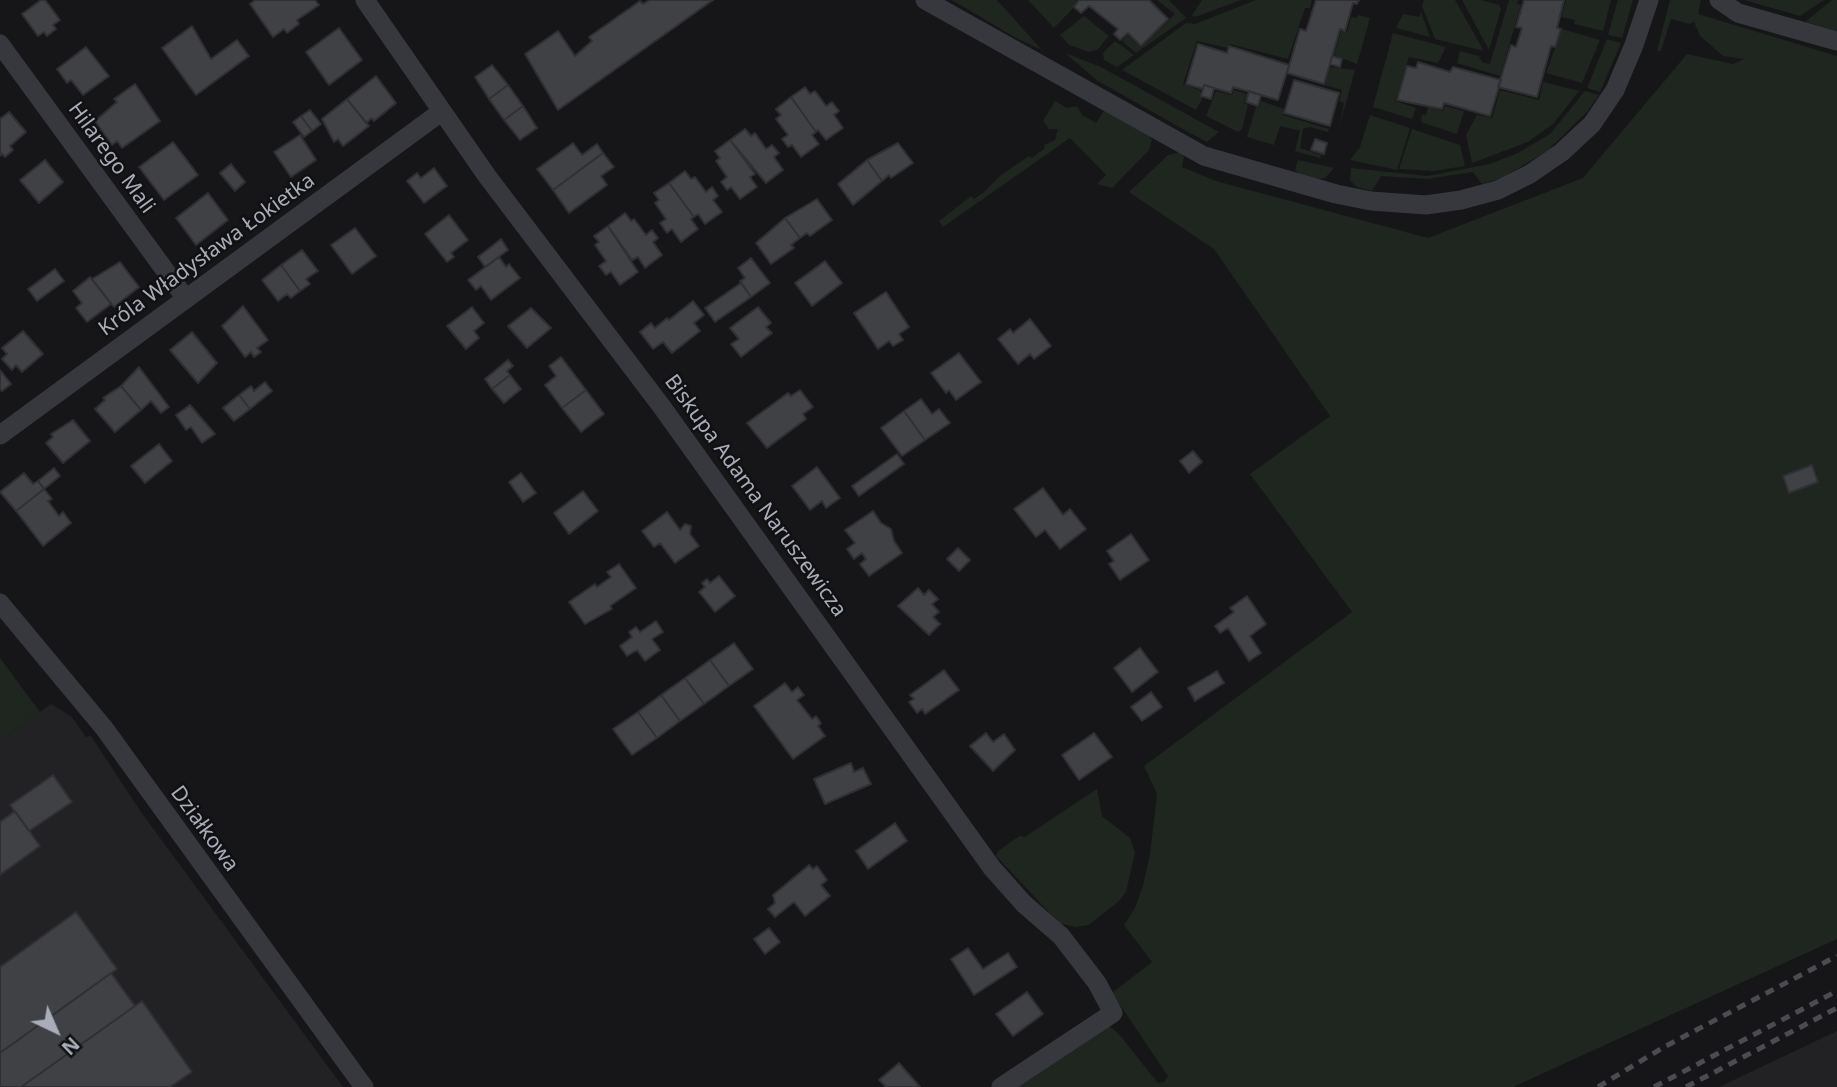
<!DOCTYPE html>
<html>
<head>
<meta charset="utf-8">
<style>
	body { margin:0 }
	#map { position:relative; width:1837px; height:1087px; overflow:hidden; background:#161618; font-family:"Noto Sans",sans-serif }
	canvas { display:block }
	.north { position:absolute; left:21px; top:996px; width:70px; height:70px; -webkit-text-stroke:5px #111113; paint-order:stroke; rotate:136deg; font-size:19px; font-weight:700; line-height:28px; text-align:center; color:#a8adb8 }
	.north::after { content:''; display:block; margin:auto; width:24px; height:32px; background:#a8adb8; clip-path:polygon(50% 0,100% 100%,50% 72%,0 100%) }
</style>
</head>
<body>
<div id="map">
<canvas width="1837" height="1087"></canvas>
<div class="north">N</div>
</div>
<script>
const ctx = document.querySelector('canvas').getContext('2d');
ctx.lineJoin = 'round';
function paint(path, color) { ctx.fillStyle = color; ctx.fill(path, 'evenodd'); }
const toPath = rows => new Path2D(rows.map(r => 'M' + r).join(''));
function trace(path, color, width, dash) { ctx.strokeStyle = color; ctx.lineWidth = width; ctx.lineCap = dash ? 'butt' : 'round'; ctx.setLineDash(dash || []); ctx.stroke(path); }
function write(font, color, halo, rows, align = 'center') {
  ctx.font = font + ' "Noto Sans",sans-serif'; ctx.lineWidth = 5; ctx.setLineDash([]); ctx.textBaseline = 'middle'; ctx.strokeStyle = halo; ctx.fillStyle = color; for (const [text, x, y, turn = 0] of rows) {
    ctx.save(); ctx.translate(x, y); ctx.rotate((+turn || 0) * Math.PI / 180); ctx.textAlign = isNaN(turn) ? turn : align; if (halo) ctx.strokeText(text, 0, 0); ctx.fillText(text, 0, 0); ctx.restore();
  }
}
const built = toPath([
	[51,704,72,717,86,737,91,736,141,812,343,1087,0,1087,0,740],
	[1837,1031,1837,1087,1719,1087]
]);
const green = toPath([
	[952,0,997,0,1042,50,1016,38],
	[1028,0,1076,0,1079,2,1054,28],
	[1157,0,1169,0,1186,18,1136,53,1122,41,1128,35,1141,48,1175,14],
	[1202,0,1241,0,1195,17,1192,15],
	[1256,0,1312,0,1310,8,1305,8,1288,59,1230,44,1227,48,1197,41,1183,84,1200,90,1202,99,1196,110,1122,70,1186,23,1195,24],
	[1424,0,1455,0,1484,51,1435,39,1422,6],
	[1462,0,1481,0,1499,5,1501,9,1489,50],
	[1509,0,1518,0,1517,4,1521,5,1500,76,1457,63,1460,51,1479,56,1482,62,1490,64],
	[1566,0,1611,0,1603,31,1574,24,1575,20,1561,17],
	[1618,0,1633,0,1622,38,1608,35],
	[1670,0,1701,0,1698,14,1837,56,1837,939,1513,1087,1017,1087,1109,1026,1118,1033,1158,1083,1164,1082,1168,1076,1112,993,1152,962,1124,925,1135,908,1143,886,1150,854,1157,794,1144,766,1352,612,1250,474,1330,416,1214,249,1129,192,1168,155,1181,152,1184,157,1182,167,1216,181,1428,238,1583,178,1687,54,1733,64,1744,59,1723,56,1700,36,1694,22,1690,24,1671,19,1661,51,1657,51],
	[1744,0,1824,0,1800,16],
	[1832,0,1837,0,1837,31,1805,22],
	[1421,12,1430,37,1396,28,1403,14,1419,17],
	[1358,15,1370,18,1357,64,1334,55,1341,31,1347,32,1351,17,1357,18],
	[1084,16,1109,36,1098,49,1089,52,1069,45,1060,35],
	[1562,29,1600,40,1582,83,1546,73],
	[1393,33,1446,47,1438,63,1409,57,1395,101,1416,108,1412,119,1373,107],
	[1607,39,1621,43,1600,92,1587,88],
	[1115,41,1134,55,1117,67,1104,60,1103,53],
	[1065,53,1101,67,1219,132,1207,142,1190,133,1098,81],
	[1330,67,1355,70,1339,128,1344,103,1339,101,1342,90,1325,85],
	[1543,82,1579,91,1553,124,1528,142,1472,163,1466,135,1477,115,1492,118,1500,90,1539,100],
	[1234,90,1247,94,1244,103,1248,105,1242,129,1238,132,1206,116,1216,91,1232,95],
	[1585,91,1599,95,1587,112,1547,151,1502,178,1482,184,1473,172,1427,179,1381,176,1372,191,1357,187,1350,181,1351,168,1427,176,1490,164,1518,153,1550,134],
	[1055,101,1067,108,1077,106,1082,115,1096,123,1105,109,1148,135,1152,140,1149,150,1112,188,1097,184,1106,175,1070,138,943,227,939,221,971,196,974,199,984,192,1001,175,1029,156,1032,158,1045,148,1044,145,1055,140,1058,129,1049,129,1043,121],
	[1261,101,1284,109,1283,115,1329,129,1328,132,1310,127,1303,129,1300,148,1321,155,1320,158,1295,151,1300,131,1280,126,1274,145,1247,137,1256,107,1259,108],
	[1445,106,1464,111,1457,134,1421,122,1422,115,1426,115,1428,107,1443,111],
	[1370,115,1410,128,1397,170,1350,160,1360,147],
	[1412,129,1460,145,1465,166,1434,171,1399,169],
	[1298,160,1334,168,1325,178,1318,179,1299,175,1295,170],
	[0,658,40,712,0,740],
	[1097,789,1102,816,1130,838,1135,853,1126,892,1119,901,1089,925,1076,927,1059,923,996,856,998,851,1012,841,1020,836,1025,837]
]);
const building = toPath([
	[41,0,45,0,60,20,53,25,56,29,47,36,44,32,38,36,22,14,41,0],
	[255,0,315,0,319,5,297,20,299,24,287,33,284,29,273,37,250,4,255,0],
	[650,0,713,0,558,110,525,54,558,31,575,56,592,41,589,37,640,1,643,4,650,0],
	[1079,0,1149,0,1168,19,1141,46,1128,33,1120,40,1114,34,1118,29,1089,6,1081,13,1074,7,1079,0],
	[1316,0,1359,0,1357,4,1353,3,1345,31,1340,29,1324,84,1287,73,1300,29,1306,31,1316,0],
	[1524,0,1564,0,1557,28,1561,29,1555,47,1551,46,1537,97,1498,87,1511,45,1516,47,1522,28,1516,27,1524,0],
	[192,26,211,59,237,40,249,56,196,95,162,48,192,26],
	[339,28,362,60,329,85,306,52,339,28],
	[1198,44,1227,53,1229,46,1289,65,1278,100,1233,87,1231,93,1204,85,1203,89,1186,84,1198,44],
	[86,47,109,76,83,95,71,80,67,83,57,69,86,47],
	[1332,56,1342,59,1340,67,1330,64,1332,56],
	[1418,62,1450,72,1453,67,1501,80,1490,116,1444,103,1442,109,1397,100,1407,66,1416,68,1418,62],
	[492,65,508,85,489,99,475,77,492,65],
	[376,76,396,103,374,121,372,118,366,123,347,99,376,76],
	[1294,80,1339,93,1330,126,1284,113,1294,80],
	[135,84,160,121,122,148,117,141,112,145,95,121,117,102,114,99,135,84],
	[508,85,523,106,504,120,489,99,508,85],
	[1204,85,1214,88,1211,99,1201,96,1204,85],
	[805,87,810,94,815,91,826,106,832,102,839,111,834,115,843,128,826,140,818,130,816,132,791,97,805,87],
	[1249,91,1261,95,1258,106,1246,102,1249,91],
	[791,97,816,132,812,135,819,144,801,157,792,145,788,147,782,139,788,135,776,119,781,115,776,109,791,97],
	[347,99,369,126,343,146,338,139,334,142,322,119,347,99],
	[523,106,537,128,520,140,504,120,523,106],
	[310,110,321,124,312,131,301,116,310,110],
	[9,112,26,132,10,146,13,150,5,157,2,154,0,156,0,119,9,112],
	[301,116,312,131,304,137,293,122,301,116],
	[745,129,751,136,755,133,766,149,772,145,779,153,774,157,783,170,766,183,730,140,745,129],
	[300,135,316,160,291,177,274,152,300,135],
	[1315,139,1327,143,1324,154,1311,150,1315,139],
	[730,140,755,174,750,177,757,187,740,199,731,187,727,190,721,182,727,177,716,161,720,158,715,151,730,140],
	[173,142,198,175,164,200,139,167,173,142],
	[573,143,582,155,597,144,603,153,553,190,537,169,573,143],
	[898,143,913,163,891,178,889,175,882,181,867,160,898,143],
	[603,153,614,167,601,176,607,185,569,213,553,190,603,153],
	[45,160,63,182,39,203,20,180,45,160],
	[867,160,882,181,853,205,838,184,867,160],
	[231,164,245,182,235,191,220,173,231,164],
	[434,168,447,186,424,203,407,181,417,173,421,178,434,168],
	[685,171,691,179,695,177,706,192,712,187,718,196,713,200,722,212,705,224,698,214,694,217,669,183,685,171],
	[669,183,694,217,691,219,698,229,681,242,672,229,667,233,660,223,666,219,655,203,659,200,654,193,669,183],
	[208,193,228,220,196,245,176,218,208,193],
	[817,199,832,220,810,236,807,233,800,238,785,218,817,199],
	[625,213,631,221,634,219,646,235,652,230,658,238,653,242,662,255,645,268,638,257,632,260,608,226,625,213],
	[449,215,468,240,451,253,454,257,447,262,425,234,449,215],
	[785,218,800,238,791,245,794,248,771,264,756,243,785,218],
	[608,226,638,272,620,285,611,272,606,275,599,266,606,261,595,245,599,242,594,236,608,226],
	[355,228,376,256,352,274,331,245,355,228],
	[501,239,508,250,485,267,478,257,501,239],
	[302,250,318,271,306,279,310,284,300,291,281,265,302,250],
	[499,257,506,267,509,264,520,278,491,300,481,286,476,290,468,280,499,257],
	[751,258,770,283,751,297,740,281,745,278,738,268,751,258],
	[825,261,842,283,812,306,795,283,825,261],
	[120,262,139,287,114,307,92,279,120,262],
	[281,265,300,291,291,298,287,294,278,301,262,280,281,265],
	[55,269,64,281,37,301,28,289,55,269],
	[90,277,111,304,87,322,76,308,82,303,73,291,90,277],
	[741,283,751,297,715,322,705,308,741,283],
	[886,292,909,327,899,334,903,340,893,346,889,341,878,349,854,313,886,292],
	[693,301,704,315,694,323,700,331,672,353,663,342,653,349,640,332,651,323,655,328,667,318,669,320,693,301],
	[243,306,268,340,257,348,261,352,254,357,251,352,245,357,222,326,243,306],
	[472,307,484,323,474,331,479,338,466,349,447,326,472,307],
	[758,307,771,323,766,327,772,333,741,357,731,344,739,339,730,328,758,307],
	[531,308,551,328,527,348,508,326,531,308],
	[1030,319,1051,346,1034,359,1030,354,1018,364,998,339,1010,329,1013,333,1030,319],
	[23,331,43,354,22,372,16,365,12,370,2,359,7,354,2,348,23,331],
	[192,332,217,363,198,383,170,350,192,332],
	[959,353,981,382,956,400,949,390,946,393,931,373,959,353],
	[561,357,586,390,562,408,545,385,556,376,549,366,561,357],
	[508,360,513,366,507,371,510,375,492,389,485,379,508,360],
	[139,367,169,407,161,413,151,401,141,410,121,386,139,367],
	[0,370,11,384,2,391,0,389,0,370],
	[510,375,521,389,504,403,492,389,510,375],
	[265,382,272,391,250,409,239,395,251,386,254,391,265,382],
	[121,386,141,410,115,432,95,409,105,400,103,398,121,386],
	[586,390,604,414,581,432,562,408,586,390],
	[800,390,813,407,803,414,806,419,767,448,747,423,788,393,791,396,800,390],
	[239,395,250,409,234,421,223,408,239,395],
	[921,399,932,414,939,409,950,423,925,440,904,411,921,399],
	[190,405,215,434,202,443,191,427,186,430,176,415,190,405],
	[904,411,925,440,902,456,881,428,904,411],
	[73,420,90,441,63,463,46,443,53,437,51,434,73,420],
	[159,444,172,461,145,483,131,466,159,444],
	[1193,451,1202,462,1189,473,1180,461,1193,451],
	[897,454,904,464,859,496,852,486,897,454],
	[1812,465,1818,482,1789,493,1783,476,1812,465],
	[817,467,840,498,826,508,822,501,810,510,792,486,817,467],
	[54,468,60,476,44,489,38,481,54,468],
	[24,473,33,484,38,481,44,489,16,511,0,492,24,473],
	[521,473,536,493,523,502,509,482,521,473],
	[1043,488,1063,515,1070,509,1086,529,1060,549,1045,530,1036,537,1014,509,1043,488],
	[44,489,52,499,48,501,59,516,63,512,71,523,43,546,16,511,44,489],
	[583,491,598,511,569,534,554,513,583,491],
	[873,511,881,523,891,529,894,541,902,553,869,576,860,564,866,559,862,553,854,559,847,549,855,543,845,530,873,511],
	[667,512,680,530,685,524,691,526,690,534,699,546,675,563,660,543,654,547,642,531,667,512],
	[1131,534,1149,560,1120,580,1109,564,1114,561,1107,551,1131,534],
	[958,548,970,560,959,571,947,559,958,548],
	[619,564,636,588,610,606,612,609,585,624,569,602,595,584,597,587,611,577,607,572,619,564],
	[719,576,735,596,715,612,699,592,705,587,702,583,707,579,710,583,719,576],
	[918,588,924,595,929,590,938,599,932,604,939,612,933,617,940,624,929,635,898,606,918,588],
	[1247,596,1266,624,1250,636,1261,653,1249,661,1228,628,1220,633,1215,626,1234,612,1230,608,1247,596],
	[656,621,663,632,652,639,660,650,645,661,637,650,627,656,620,646,632,637,629,632,636,627,640,632,656,621],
	[734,643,753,669,729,686,710,660,734,643],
	[1140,648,1158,672,1132,692,1114,668,1140,648],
	[710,660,729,686,704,704,685,678,710,660],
	[944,670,959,690,925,714,922,709,917,713,909,702,914,699,910,695,944,670],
	[1217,671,1224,683,1195,701,1188,688,1217,671],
	[685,678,704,704,680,721,661,695,685,678],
	[785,683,792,692,798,687,804,695,797,700,812,719,816,716,821,723,818,726,825,736,793,759,754,706,785,683],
	[1151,692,1162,707,1142,721,1131,707,1151,692],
	[661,695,680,721,657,738,638,712,661,695],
	[638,712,657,738,632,755,613,729,638,712],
	[986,733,993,742,1004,734,1015,750,993,771,970,746,986,733],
	[1094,733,1112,757,1079,780,1062,755,1094,733],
	[851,763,854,772,863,768,871,784,825,804,814,779,851,763],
	[53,775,72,802,29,831,10,805,53,775],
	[15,811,40,846,0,875,0,822,15,811],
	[895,823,907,841,868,869,856,851,895,823],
	[809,865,813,869,817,866,827,880,821,885,830,896,805,916,794,902,775,917,768,909,775,903,773,895,809,865],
	[76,912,117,969,0,1053,0,967,76,912],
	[769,928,780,942,765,954,754,939,769,928],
	[968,948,983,969,1008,953,1017,967,974,995,951,959,968,948],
	[111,973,135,1006,21,1087,0,1087,0,1053,111,973],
	[1027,992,1043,1014,1013,1036,996,1014,1027,992],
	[142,1001,192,1072,170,1087,21,1087,142,1001],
	[899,1063,920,1087,886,1087,879,1080,899,1063]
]);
const street = toPath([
	[365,0,487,176,662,407,992,868,1024,904,1061,936,1097,983,1113,1013,1001,1087],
	[925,0,1204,156,1336,194,1371,201,1426,205,1461,200,1498,190,1530,174,1562,152,1592,124,1615,90,1634,45,1649,0],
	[1719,0,1738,13,1837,41],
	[0,44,186,299],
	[0,435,441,112],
	[0,603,104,728,364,1087]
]);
const rail = toPath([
	[1598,1087,1664,1047,1837,956],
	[1654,1087,1837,991],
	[1686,1087,1837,1008]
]);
const streetNames = [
	["Hilarego Mali",111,158,54],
	["Króla Władysława Łokietka",207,255,-36],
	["Biskupa Adama Naruszewicza",755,496,54],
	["Działkowa",204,829,54]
];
paint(built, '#222225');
paint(green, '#1e261f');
paint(building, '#404145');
trace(building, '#303034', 2);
trace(street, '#37383d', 19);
trace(rail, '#4a4c52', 5, [9, 7]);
write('21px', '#a8adb8', '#111113', streetNames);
</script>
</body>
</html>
